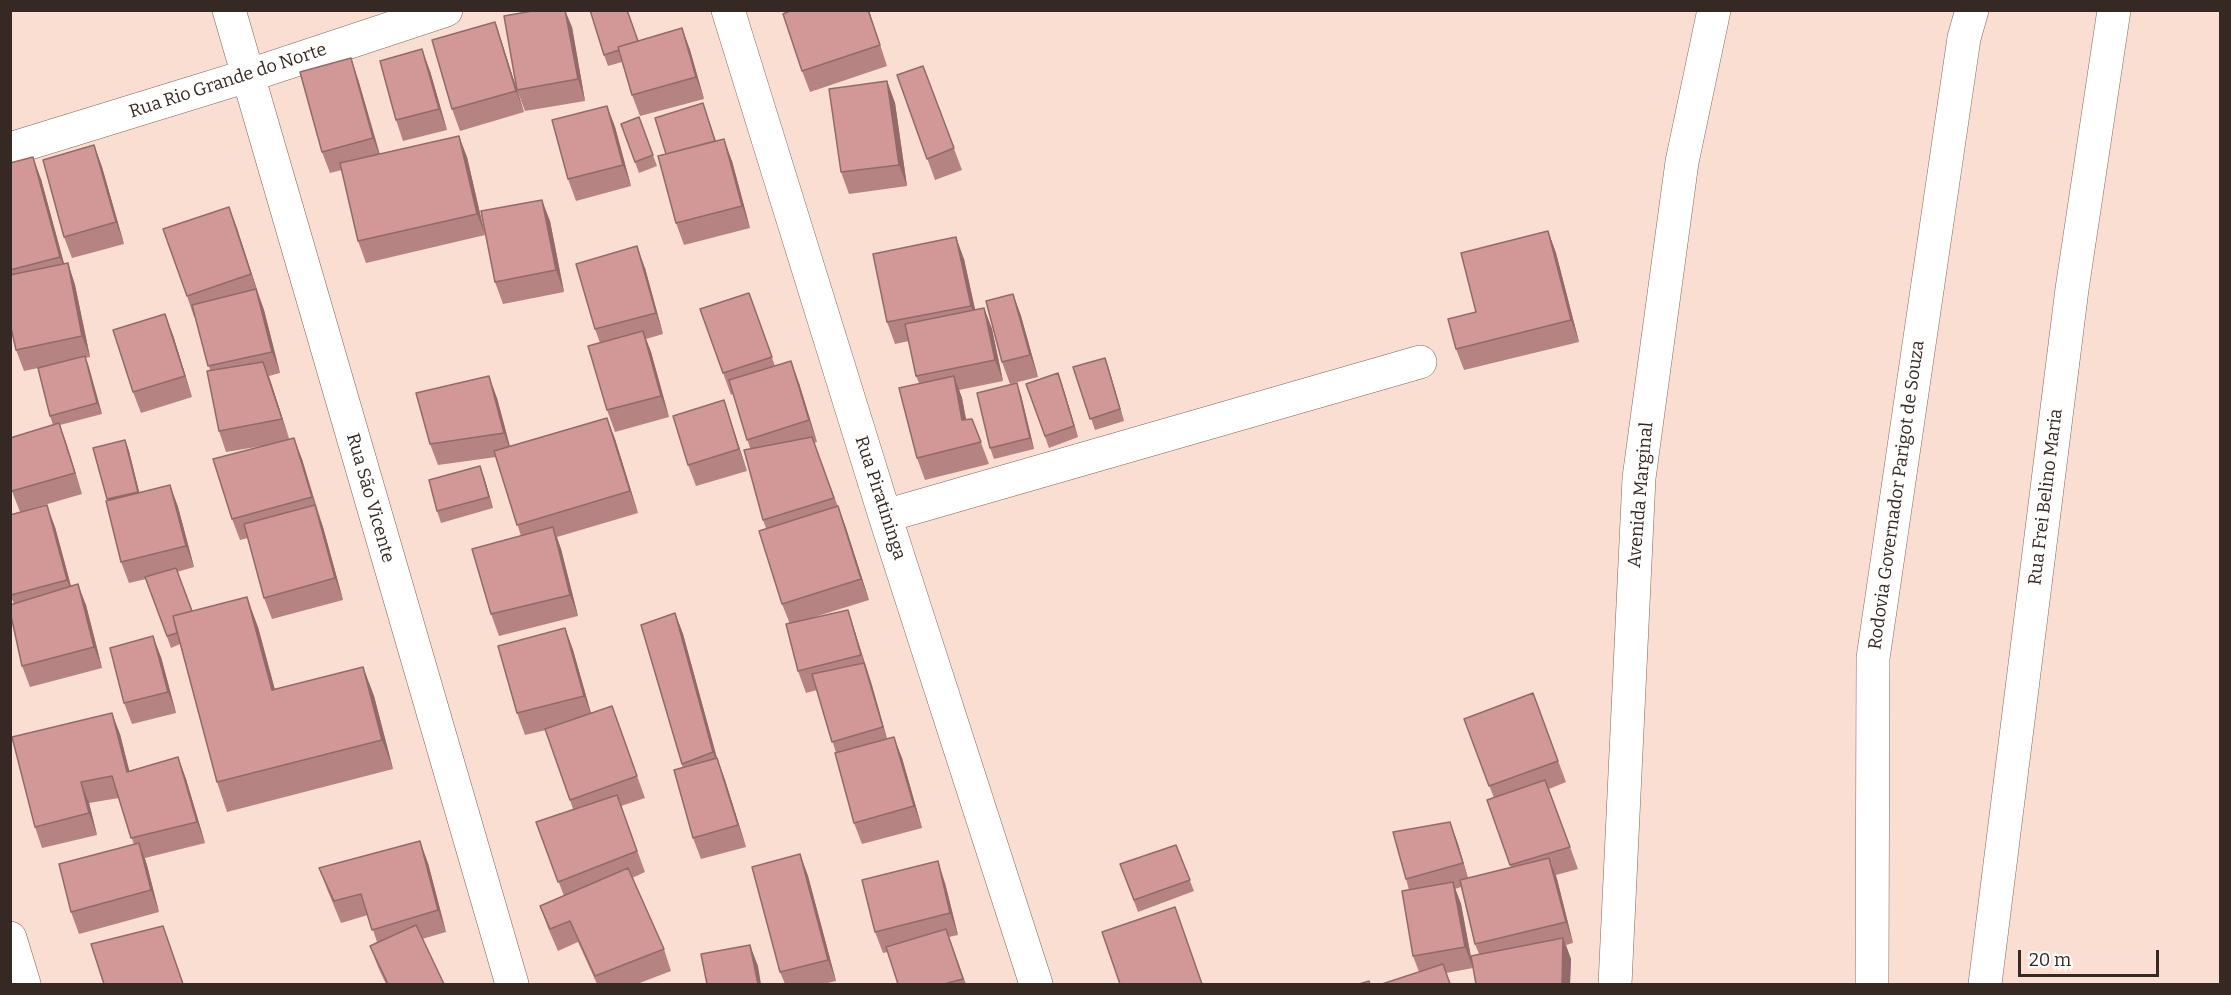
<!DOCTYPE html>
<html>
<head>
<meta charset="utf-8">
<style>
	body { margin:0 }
	#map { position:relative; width:2231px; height:995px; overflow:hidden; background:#faded2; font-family:Bitter,serif }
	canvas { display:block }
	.frame { position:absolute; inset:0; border:12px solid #362923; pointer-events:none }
	.scale { position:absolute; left:2018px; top:950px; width:141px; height:27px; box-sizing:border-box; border:3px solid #362923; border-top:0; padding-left:8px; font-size:18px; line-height:21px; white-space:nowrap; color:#362923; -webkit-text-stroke:4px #fff; paint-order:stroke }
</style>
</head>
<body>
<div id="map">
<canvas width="2231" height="995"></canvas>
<div class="frame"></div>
<div class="scale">20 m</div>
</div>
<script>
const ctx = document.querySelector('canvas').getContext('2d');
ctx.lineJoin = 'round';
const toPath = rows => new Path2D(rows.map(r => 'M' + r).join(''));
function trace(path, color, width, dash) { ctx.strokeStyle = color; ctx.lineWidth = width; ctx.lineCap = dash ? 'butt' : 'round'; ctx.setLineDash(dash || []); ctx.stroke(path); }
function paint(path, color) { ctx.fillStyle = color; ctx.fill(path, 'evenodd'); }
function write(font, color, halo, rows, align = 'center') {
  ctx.font = font + ' Bitter,serif'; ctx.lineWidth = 4.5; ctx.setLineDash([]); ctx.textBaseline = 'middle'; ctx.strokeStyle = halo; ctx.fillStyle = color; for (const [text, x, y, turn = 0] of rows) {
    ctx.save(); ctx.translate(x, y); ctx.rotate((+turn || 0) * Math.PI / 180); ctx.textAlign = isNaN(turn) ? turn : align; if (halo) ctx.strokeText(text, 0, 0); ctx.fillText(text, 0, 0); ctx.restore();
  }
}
const minor = toPath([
	[229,10,512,984],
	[728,10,885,516,1036,984],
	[10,149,247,76,446,10],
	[885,516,1420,362],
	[10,938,24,984],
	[1615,984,1639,478,1682,162,1714,10],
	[1985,984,2072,289,2114,10]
]);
const major = toPath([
	[1872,984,1873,658,1964,38,1972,10]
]);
const wall = toPath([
	[792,10,869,10,887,66,810,92,802,71],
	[495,22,502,43,524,112,460,131,452,109],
	[572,27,585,101,525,111,517,90],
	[682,28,690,50,704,99,640,116,632,95,622,62,608,66,604,55,638,41],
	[923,66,962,170,935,180,897,75],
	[430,71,447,130,403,141,396,120],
	[358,79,380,154,467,157,485,235,366,263,358,241,342,170,330,173,322,152],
	[887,81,895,103,907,186,849,194,841,172],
	[703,103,716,141,732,161,750,228,684,245,676,223,666,154],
	[607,106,615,127,631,186,576,201,568,179],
	[639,117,657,166,639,173,621,124],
	[94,145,102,167,124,244,72,258,64,237],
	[10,163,41,179,64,264,68,263,75,285,90,357,85,358,102,414,60,425,82,494,20,512,10,486,53,425,50,416,38,368,24,371,16,350,10,323],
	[229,207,264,310,280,373,269,376,289,439,302,459,323,527,343,600,272,619,264,598,248,538,240,540,232,519,262,446,226,452,219,431,210,370,195,317,194,317,187,296],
	[550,221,564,292,503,304,495,282],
	[1548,231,1556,253,1579,342,1464,370,1456,349,1476,312],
	[964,259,975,310,984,308,992,329,1003,381,959,390,962,398,966,419,972,419,989,464,925,480,917,458,919,383,916,376,909,341,895,344,887,322],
	[645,268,663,334,646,339,651,352,669,417,615,432,607,410,600,343,595,329],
	[749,293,775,366,799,383,817,442,814,443,846,528,869,600,808,619,855,632,887,739,902,758,922,828,862,844,854,823,836,753,817,690,806,693,798,671,790,624,782,604,766,528,763,520,750,448,733,394,731,395,700,309],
	[1013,294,1021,316,1038,377,1010,384,1002,362],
	[173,335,192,397,141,413,133,392],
	[1105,358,1124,421,1095,430,1073,367],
	[1026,384,1062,384,1078,437,1049,448],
	[1021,395,1034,449,994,459,990,448],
	[497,398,510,446,607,418,615,439,638,513,557,537,561,549,578,616,499,636,491,614,521,536,496,457,438,465,430,444],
	[724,400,747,471,696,486,688,465],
	[125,440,129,451,139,493,170,485,178,507,194,567,177,572,192,611,258,627,275,690,363,667,374,696,393,769,227,812,217,782,180,644,171,648,146,579,129,583,121,562,108,501,93,448],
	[484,477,493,508,441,523,437,511],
	[55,527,71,586,86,605,102,668,30,687,22,666,14,604,10,594],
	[675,613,683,634,717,758,725,780,746,847,701,859,693,838,683,768,641,625],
	[565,628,573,650,591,713,612,706,645,798,621,806,645,872,632,878,664,949,671,971,637,984,597,984,578,942,558,951,548,928,540,906,564,896,536,822,573,809,546,730,525,735,517,713],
	[161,657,176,713,132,724,124,703],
	[1533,693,1566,782,1549,789,1578,869,1556,875,1573,943,1566,945,1571,959,1570,984,1476,984,1479,954,1475,944,1461,887,1455,889,1461,904,1473,968,1446,973,1451,984,1419,972,1413,956,1409,890,1406,879,1450,822,1458,844,1468,878,1511,867,1487,800,1494,798,1464,719],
	[120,734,129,771,178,757,186,779,205,843,145,858,159,912,79,934,71,912,134,845,119,798,89,803,97,835,42,848,35,827],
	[1176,845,1194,891,1138,912,1120,864],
	[800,854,808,876,836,981,823,984,785,984,780,972],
	[428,863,446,932,422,939,444,984,386,984,378,967,370,946,377,942,368,915,341,923,327,889,319,868],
	[945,883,958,935,949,937,966,984,898,984,888,952,883,953,875,932]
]);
const shadedWall = toPath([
	[565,10,572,27,585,101,578,79],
	[495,22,502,43,524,112,516,91],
	[682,28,690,50,704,99,696,77],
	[422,49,430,71,447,130,439,109],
	[351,58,358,79,381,160,373,138],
	[887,81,895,103,907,186,899,165],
	[607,106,615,127,631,186,623,165],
	[459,136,467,157,485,235,477,214],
	[724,139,732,161,750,228,742,206],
	[94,145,102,167,124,244,116,222],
	[33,157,41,179,68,278,60,257],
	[542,200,550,221,564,292,556,270],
	[229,207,237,228,259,296,251,274],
	[1548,231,1556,253,1579,342,1571,320],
	[956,237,964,259,979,327,971,306],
	[637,246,645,268,663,334,656,313],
	[68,263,75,285,90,357,82,336],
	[256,289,264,310,280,373,272,352],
	[1013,294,1021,316,1038,377,1030,355],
	[984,308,992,329,1003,381,995,360],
	[165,314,173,335,192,397,185,376],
	[643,331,651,352,669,417,661,396],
	[85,356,89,367,102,414,97,403],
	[1105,358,1109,369,1124,421,1120,409],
	[791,361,799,383,817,442,809,420],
	[263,362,271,383,290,441,282,419],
	[1058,373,1062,384,1078,437,1074,426],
	[489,376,497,398,512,455,504,433],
	[954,376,962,398,970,441,962,420],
	[1017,383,1021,395,1034,449,1030,438],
	[724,400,731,422,747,471,739,449],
	[607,418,615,439,638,513,630,491],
	[59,423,67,445,82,494,75,473],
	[294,438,302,459,319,518,312,497],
	[125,440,129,451,142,503,138,492],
	[480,466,484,477,493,508,489,497],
	[170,485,178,507,194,567,186,546],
	[47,505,55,527,75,601,67,580],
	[315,505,323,527,343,600,335,578],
	[838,506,846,528,869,600,861,579],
	[553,527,561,549,578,616,570,595],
	[78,584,86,605,102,668,94,647],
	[247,597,258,627,283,720,272,690],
	[848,610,872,685,890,749,883,727],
	[675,613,683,634,721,773,713,752],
	[565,628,573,650,592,717,584,696],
	[153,636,161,657,176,713,168,692],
	[363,667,374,696,393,769,382,740],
	[112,713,120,734,135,793,127,772],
	[894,737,902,758,922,828,914,806],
	[178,757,186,779,205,843,197,822],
	[717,758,725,780,746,847,738,825],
	[81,782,89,803,97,835,89,813],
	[1450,822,1458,844,1470,885,1463,863],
	[420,841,428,863,446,932,438,910],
	[139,843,147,865,159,912,151,890],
	[800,854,808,876,836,981,828,960],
	[1549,858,1557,879,1573,943,1566,922],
	[938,861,945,883,958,935,950,913],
	[1453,882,1461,904,1473,968,1465,947],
	[1563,938,1571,959,1570,984,1562,984],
	[750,945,758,966,761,984,758,984]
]);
const building = toPath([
	[538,10,565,10,578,79,517,90,504,16,538,10],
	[590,10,627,10,638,41,618,47,619,50,604,55,590,10],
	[792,10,868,10,880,45,802,71,783,14,792,10],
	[495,22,516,91,452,109,432,40,495,22],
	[682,28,696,77,632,95,618,47,682,28],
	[422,49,439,109,396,120,380,61,422,49],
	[351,58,373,138,322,152,300,72,351,58],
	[923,66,954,148,927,159,897,75,923,66],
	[887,81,899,165,841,172,829,89,887,81],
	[703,103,715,141,666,154,655,118,703,103],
	[607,106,623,165,568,179,552,120,607,106],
	[639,117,653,155,635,162,621,124,639,117],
	[459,136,477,214,358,241,340,163,459,136],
	[724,139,742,206,676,223,658,156,724,139],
	[94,145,116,222,64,237,43,160,94,145],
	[33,157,60,257,10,270,10,163,33,157],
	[542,200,556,270,495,282,481,211,542,200],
	[229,207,251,274,187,296,163,229,229,207],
	[1548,231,1571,320,1456,349,1448,319,1476,312,1461,253,1548,231],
	[956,237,971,306,887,322,873,254,956,237],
	[637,246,656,313,595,329,576,264,637,246],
	[68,263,82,336,16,350,10,323,10,275,68,263],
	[256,289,272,352,208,366,192,305,256,289],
	[749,293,772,357,723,373,700,309,749,293],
	[1013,294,1030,355,1002,362,986,301,1013,294],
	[984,308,995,360,916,376,905,324,984,308],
	[165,314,185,376,133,392,113,330,165,314],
	[643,331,661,396,607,410,588,346,643,331],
	[85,356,97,403,50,416,38,368,85,356],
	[1105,358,1120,409,1090,419,1073,367,1105,358],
	[791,361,809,420,747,440,729,380,791,361],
	[263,362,282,419,219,431,207,371,263,362],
	[1058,373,1074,426,1045,436,1026,384,1058,373],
	[489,376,504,433,430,444,416,393,489,376],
	[954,376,962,420,972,419,981,442,917,458,899,388,954,376],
	[1017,383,1030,438,990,448,977,393,1017,383],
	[724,400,739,449,688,465,673,416,724,400],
	[607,418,630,491,517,525,494,451,607,418],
	[59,423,75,473,12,491,10,486,10,438,59,423],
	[812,437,834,498,763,520,744,450,812,437],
	[294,438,312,497,232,519,213,459,294,438],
	[125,440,138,492,107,499,93,448,125,440],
	[480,466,489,497,437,511,429,480,480,466],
	[170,485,186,546,121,562,106,501,170,485],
	[47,505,67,580,11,595,10,515,47,505],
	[315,505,335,578,264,598,244,524,315,505],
	[838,506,861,579,782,604,759,531,838,506],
	[553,527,570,595,491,614,472,549,553,527],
	[176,568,192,611,173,616,177,633,167,636,145,577,176,568],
	[78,584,94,647,22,666,10,611,10,605,78,584],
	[247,597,272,690,363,667,382,740,217,782,173,616,247,597],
	[848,610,861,655,798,671,786,624,848,610],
	[675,613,713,752,682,764,641,625,675,613],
	[565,628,584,696,517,713,498,646,565,628],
	[153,636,168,692,124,703,110,648,153,636],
	[864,663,883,727,832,742,812,674,864,663],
	[1533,693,1558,761,1489,786,1464,719,1533,693],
	[612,706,637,776,570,800,545,729,612,706],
	[112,713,127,772,178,757,197,822,131,838,112,776,81,782,89,813,35,827,12,737,112,713],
	[894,737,914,806,854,823,835,753,894,737],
	[717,758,738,825,693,838,674,770,717,758],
	[1545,780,1570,847,1510,865,1487,800,1545,780],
	[617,795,637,851,558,882,536,822,617,795],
	[1450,822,1463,863,1406,879,1393,832,1450,822],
	[420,841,438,910,372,930,361,894,334,901,319,868,420,841],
	[139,843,151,890,71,912,59,864,139,843],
	[1176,845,1190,880,1134,900,1120,864,1176,845],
	[800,854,828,960,780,972,752,867,800,854],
	[1549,858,1566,922,1475,944,1460,880,1549,858],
	[938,861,950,913,875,932,862,880,938,861],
	[628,868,664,949,595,976,570,921,550,929,540,906,628,868],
	[1453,882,1465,947,1413,956,1402,891,1453,882],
	[1175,907,1202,984,1120,984,1102,932,1175,907],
	[416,925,444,984,388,984,370,946,416,925],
	[163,926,183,984,104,984,91,944,163,926],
	[946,929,963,979,944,984,898,984,886,947,946,929],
	[1563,938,1562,984,1476,984,1471,956,1563,938],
	[750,945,758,984,707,984,701,954,750,945],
	[1443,964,1450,984,1382,984,1443,964],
	[1369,981,1370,984,1359,984,1369,981]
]);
const streetNames = [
	["Rua Rio Grande do Norte",228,81,-18],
	["Avenida Marginal",1641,495,-85],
	["Rodovia Governador Parigot de Souza",1897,495,-82],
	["Rua Frei Belino Maria",2046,497,-83],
	["Rua São Vicente",370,498,74],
	["Rua Piratininga",880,498,72]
];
trace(minor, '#836557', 34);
trace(major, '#836557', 34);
trace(minor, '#fff', 33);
trace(major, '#fff', 33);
paint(wall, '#b48382');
paint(shadedWall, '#926a6a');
paint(building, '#d19897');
trace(building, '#926a6a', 1.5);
write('18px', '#362923', '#fff', streetNames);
</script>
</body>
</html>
